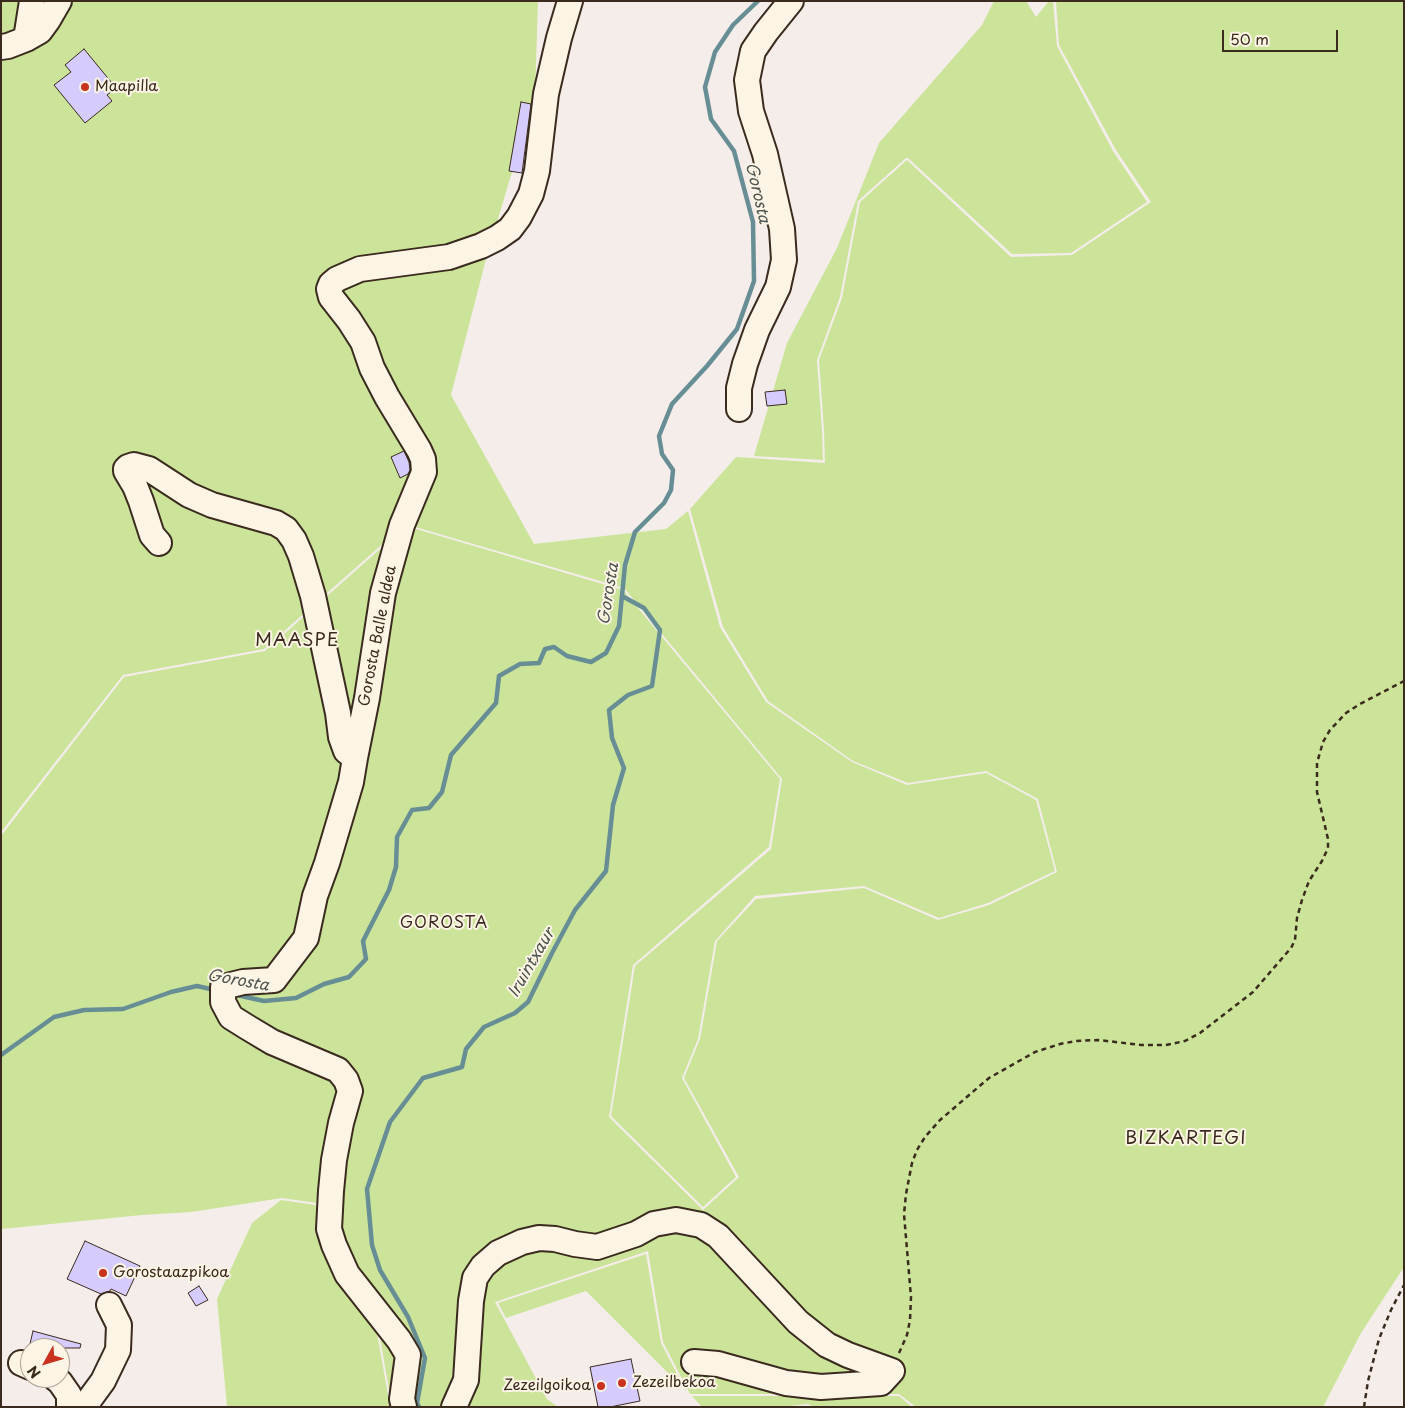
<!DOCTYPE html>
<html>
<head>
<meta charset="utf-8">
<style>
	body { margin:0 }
	#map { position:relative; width:1405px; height:1408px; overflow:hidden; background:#f4edea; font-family:"Playpen Sans",sans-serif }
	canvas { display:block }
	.frame { position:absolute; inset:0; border:2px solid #3b2a1e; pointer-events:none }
	.north { position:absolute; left:20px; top:1338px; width:50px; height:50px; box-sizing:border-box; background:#fcf5e5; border:1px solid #afa495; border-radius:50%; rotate:231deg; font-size:14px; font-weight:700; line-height:20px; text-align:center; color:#3b2a1e }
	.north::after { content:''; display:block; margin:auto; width:18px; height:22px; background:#c8321e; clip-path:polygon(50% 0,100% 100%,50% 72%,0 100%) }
	.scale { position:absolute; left:1222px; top:30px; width:116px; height:22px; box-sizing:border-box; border:2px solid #3b2a1e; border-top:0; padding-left:6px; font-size:15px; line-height:18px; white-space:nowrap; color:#3b2a1e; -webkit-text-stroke:4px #fcf5e5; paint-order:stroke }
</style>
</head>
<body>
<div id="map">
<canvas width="1405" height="1408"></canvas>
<div class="frame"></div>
<div class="north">N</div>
<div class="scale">50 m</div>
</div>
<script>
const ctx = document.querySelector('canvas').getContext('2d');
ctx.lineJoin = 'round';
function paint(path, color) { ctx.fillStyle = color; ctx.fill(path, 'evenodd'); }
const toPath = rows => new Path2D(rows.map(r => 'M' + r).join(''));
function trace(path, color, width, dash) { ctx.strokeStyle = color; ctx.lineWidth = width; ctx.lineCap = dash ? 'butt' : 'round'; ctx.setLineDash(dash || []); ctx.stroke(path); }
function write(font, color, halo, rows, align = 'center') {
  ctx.font = font + ' "Playpen Sans",sans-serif'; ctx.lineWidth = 4; ctx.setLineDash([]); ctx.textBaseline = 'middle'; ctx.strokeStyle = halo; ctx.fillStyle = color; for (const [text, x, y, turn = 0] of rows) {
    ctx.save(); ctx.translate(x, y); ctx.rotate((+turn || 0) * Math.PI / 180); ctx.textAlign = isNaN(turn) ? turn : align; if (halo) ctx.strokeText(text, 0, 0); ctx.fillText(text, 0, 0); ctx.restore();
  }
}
const green = toPath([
	[1,1,538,1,535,95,486,259,451,395,534,544,666,529,688,511,720,627,766,702,852,762,907,785,986,773,1036,800,1055,871,988,903,939,918,864,886,755,896,715,941,698,1039,682,1078,736,1177,703,1207,611,1116,635,966,771,849,782,779,624,588,405,524,264,649,123,675,1,832],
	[994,1,1026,1,1036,17,1049,1,1053,1,1057,46,1113,151,1147,202,1071,253,1012,254,908,158,906,158,858,201,840,297,817,360,822,430,823,460,754,456,787,343,837,248,879,143,982,25],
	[1056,1,1404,1,1404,1267,1361,1333,1323,1407,916,1407,899,1394,690,1394,663,1342,648,1251,495,1302,547,1399,558,1407,392,1407,379,1332,324,1204,282,1198,191,1212,142,1215,1,1229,1,836,124,677,265,651,406,526,623,590,780,779,769,847,633,965,609,1117,703,1210,739,1177,684,1078,700,1039,717,941,756,899,864,888,938,920,989,905,1057,872,1038,799,986,771,908,783,853,761,768,701,723,627,690,509,736,457,825,463,824,430,819,360,842,298,860,202,907,160,1011,257,1072,255,1151,202,1116,150,1059,45],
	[281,1200,322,1206,377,1333,390,1407,227,1407,217,1299,252,1223],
	[646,1254,661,1343,686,1391,586,1291,506,1318,498,1303],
	[692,1396,899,1396,912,1407,815,1407,808,1404,780,1407,702,1407]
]);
const stream = toPath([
	[232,994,264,1001,296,998,324,984,349,977,366,959,363,941,389,890,396,867,397,837,412,810,429,808,442,792,451,755,496,703,499,676,520,664,539,663,545,649,554,647,567,656,591,662,606,653,619,626,625,565,635,532,664,503,671,490,673,470,662,454,659,436,672,404,707,366,737,329,754,281,753,222,734,151,711,119,705,87,715,52,733,25,758,1],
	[1,1055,54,1017,84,1010,123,1009,171,992,197,986,215,990],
	[419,1407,417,1403,425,1358,408,1317,380,1270,372,1245,367,1189,390,1122,423,1078,462,1067,466,1049,484,1027,515,1013,528,1002,552,953,575,910,606,871,613,805,624,768,612,738,609,710,628,695,652,686,660,630,644,608,622,596]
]);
const building = toPath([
	[84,49,116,88,107,95,112,101,85,123,54,85,71,72,65,65,84,49],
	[521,102,531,104,522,173,509,171,521,102],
	[785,390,787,404,767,406,765,392,785,390],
	[404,451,409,462,410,470,408,474,400,478,391,457,404,451],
	[85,1241,140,1266,126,1296,111,1289,110,1291,101,1294,67,1279,85,1241],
	[199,1286,208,1300,196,1306,188,1293,199,1286],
	[33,1331,81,1344,80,1348,29,1348,33,1331],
	[631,1359,640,1401,610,1407,598,1407,590,1367,631,1359]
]);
const path = toPath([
	[899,1353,907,1335,910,1320,911,1297,904,1214,906,1194,912,1163,917,1150,925,1137,940,1120,989,1078,1035,1052,1060,1044,1076,1041,1098,1040,1142,1045,1166,1045,1185,1041,1200,1033,1253,992,1291,948,1295,940,1297,918,1302,900,1309,881,1322,861,1328,848,1328,839,1317,792,1317,763,1323,742,1330,730,1346,713,1360,704,1404,681],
	[1364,1407,1368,1381,1379,1339,1391,1310,1404,1285]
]);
const minor = toPath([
	[26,39,32,1],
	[1,47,8,46,26,39,40,31,48,20,59,1],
	[739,409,739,388,745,364,757,330,778,287,784,260,782,229,775,198,765,154,751,111,747,80,753,51,766,32,791,1],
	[159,543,152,535,141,501,135,486,126,471,126,469,128,467,134,465,149,469,189,495,212,505,276,523,286,529,294,540,301,556,313,596,338,713,341,737,346,751,355,758,367,698,383,593,402,525,424,472,423,459,419,450,387,397,372,368,363,342,349,320,331,297,329,289,331,284,337,279,360,269,449,257,481,246,497,238,510,229,519,217,531,194,537,171,546,94,559,38,570,1],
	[355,758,351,782,327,863,315,896,306,938,274,980,243,982,223,987,223,1002,231,1017,247,1027,272,1042,338,1070,346,1080,350,1091,341,1123,334,1160,331,1191,329,1229,334,1245,347,1274,399,1340,408,1355,402,1399,404,1407],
	[21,1363,30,1367],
	[55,1378,60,1382,69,1395,69,1407],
	[84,1407,103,1381,118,1350,119,1325,109,1305],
	[454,1407,466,1380,471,1301,475,1278,483,1266,498,1253,522,1242,539,1238,555,1239,575,1244,597,1247,636,1234,654,1224,676,1220,701,1225,718,1236,798,1322,827,1345,848,1355,892,1371,881,1383,821,1387,786,1383,718,1364,694,1362]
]);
const markers = [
	[85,87,5,"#c8321e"],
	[103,1273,5,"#c8321e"],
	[622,1383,5,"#c8321e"],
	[601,1386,5,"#c8321e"]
];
const poiNames = [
	["Maapilla",95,87],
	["Gorostaazpikoa",113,1273],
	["Zezeilbekoa",632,1383],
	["Zezeilgoikoa",591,1386,"right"]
];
const streetNames = [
	["Gorosta Balle aldea",378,636,-79]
];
const waterNames = [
	["Gorosta",757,193,77],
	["Gorosta",609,594,-81],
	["Iruintxaur",532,963,-60],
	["Gorosta",238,981,10]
];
const neighbourhoodNames = [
	["GOROSTA",444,924]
];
const quarterNames = [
	["MAASPE",297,641],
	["BIZKARTEGI",1186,1139]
];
paint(green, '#cbe49a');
trace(stream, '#678e95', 4.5);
paint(building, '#d6cbfd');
trace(building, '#3b2a1e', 1);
trace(minor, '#3b2a1e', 28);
trace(path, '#3b2a1e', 2.5, [5, 4]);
trace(minor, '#fcf5e5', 24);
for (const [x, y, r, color] of markers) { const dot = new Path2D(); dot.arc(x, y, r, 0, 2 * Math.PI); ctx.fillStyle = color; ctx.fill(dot); trace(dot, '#fcf5e5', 2); }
write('15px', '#3b2a1e', '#fcf5e5', poiNames, 'left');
write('15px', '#3b2a1e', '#fcf5e5', streetNames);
write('italic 16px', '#4d5450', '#fcf5e5', waterNames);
ctx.letterSpacing = '1px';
write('16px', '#3b2a1e', '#fcf5e5', neighbourhoodNames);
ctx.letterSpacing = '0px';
ctx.letterSpacing = '1px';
write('18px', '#3b2a1e', '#fcf5e5', quarterNames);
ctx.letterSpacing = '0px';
</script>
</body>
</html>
